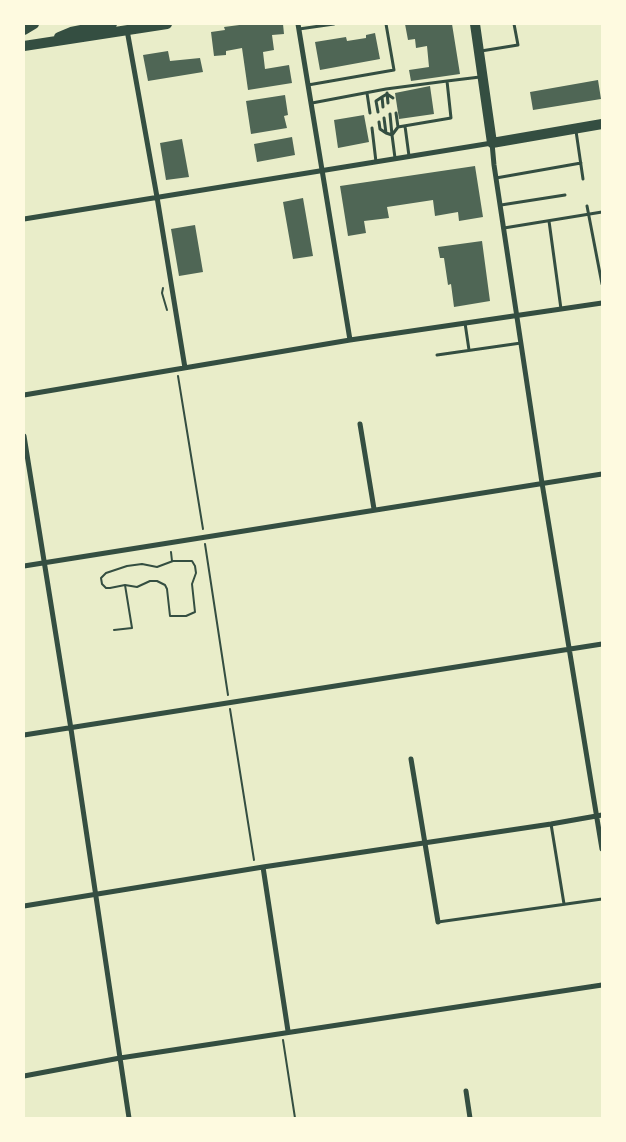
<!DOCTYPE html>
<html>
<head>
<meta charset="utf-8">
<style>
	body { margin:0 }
	#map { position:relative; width:626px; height:1142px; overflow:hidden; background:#e9edc9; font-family:Mulish,sans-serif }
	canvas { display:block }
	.frame { position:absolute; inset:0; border:25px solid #fefae0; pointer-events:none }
</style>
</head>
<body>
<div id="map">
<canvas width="626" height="1142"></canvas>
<div class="frame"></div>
</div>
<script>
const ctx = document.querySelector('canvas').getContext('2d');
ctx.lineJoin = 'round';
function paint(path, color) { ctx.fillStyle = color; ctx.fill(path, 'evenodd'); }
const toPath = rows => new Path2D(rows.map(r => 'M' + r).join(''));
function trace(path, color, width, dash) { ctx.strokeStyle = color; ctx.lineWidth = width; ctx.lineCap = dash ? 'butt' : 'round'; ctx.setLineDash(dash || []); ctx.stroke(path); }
const building = toPath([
	[247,24,283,24,284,34,272,35,274,50,263,52,265,69,289,65,292,83,248,90,242,48,226,51,226,55,214,56,211,32,225,30,224,27],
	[405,24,452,24,460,74,411,81,409,70,429,67,427,46,416,48,415,39,408,40],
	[375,33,380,59,320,70,315,42,346,37,347,41,366,38,366,35],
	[168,51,170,61,200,58,203,72,148,81,143,55],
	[598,80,601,99,533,110,530,92],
	[430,86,434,114,399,119,395,93],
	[285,95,288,115,284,116,287,128,251,134,246,101],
	[364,115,369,142,338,148,334,120],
	[292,137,295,155,257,162,254,144],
	[182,139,189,177,166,180,160,143],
	[475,166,483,217,459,221,458,212,435,216,433,200,387,207,389,218,364,221,366,233,348,236,340,186],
	[303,198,313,256,293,259,283,202],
	[195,225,203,272,179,276,171,229],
	[482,241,490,301,454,307,451,284,448,285,444,258,440,258,438,247]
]);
const path = toPath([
	[163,288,162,293,167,310],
	[178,376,203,529],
	[205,544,228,695],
	[171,552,172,561],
	[114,630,132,628,125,585,110,588,106,588,102,584,101,578,106,573,127,566,142,564,157,567,173,561,192,561,195,566,196,573,192,584,195,612,186,616,170,616,167,589,165,585,157,581,150,581,137,587,125,585],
	[230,709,254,860],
	[283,1040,295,1118]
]);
const service = toPath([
	[299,29,334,24],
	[481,51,518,45,514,24],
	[308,85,394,70,386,24],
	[367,93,370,113],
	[387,93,388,103],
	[312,103,386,89,447,81],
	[383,107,382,97,387,94,393,98],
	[378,112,376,101,382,97],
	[390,114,392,135],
	[384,118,386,133,392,135],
	[379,122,380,129,386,133],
	[405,126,409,156],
	[398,127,451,118,447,81,480,77],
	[372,128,376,162],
	[576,131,583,179],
	[395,158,392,135,398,127,396,113],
	[496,178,581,163],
	[501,205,565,195],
	[587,206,602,284],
	[549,221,561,309],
	[504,228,602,212],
	[465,323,469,350],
	[437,355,521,343],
	[551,824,564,904],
	[438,922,602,899]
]);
const minor = toPath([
	[298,24,350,340],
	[127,30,157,197,185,368],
	[24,219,492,143,494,165,542,483,602,849],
	[24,395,350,340,602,303],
	[360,424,374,509],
	[24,436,71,729,129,1118],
	[24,566,602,474],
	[24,735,602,644],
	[411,759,438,922],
	[263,867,288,1031],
	[24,906,263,867,551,824,602,815],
	[24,1076,120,1058,602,985],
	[466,1091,470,1118]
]);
const primary = toPath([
	[475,24,492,143,602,124],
	[24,30,34,24],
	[59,37,71,32,112,24],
	[24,46,167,24]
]);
paint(building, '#4f6655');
trace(path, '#344e41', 2);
trace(service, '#344e41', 3);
trace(minor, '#344e41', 5);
trace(primary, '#344e41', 10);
</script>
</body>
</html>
